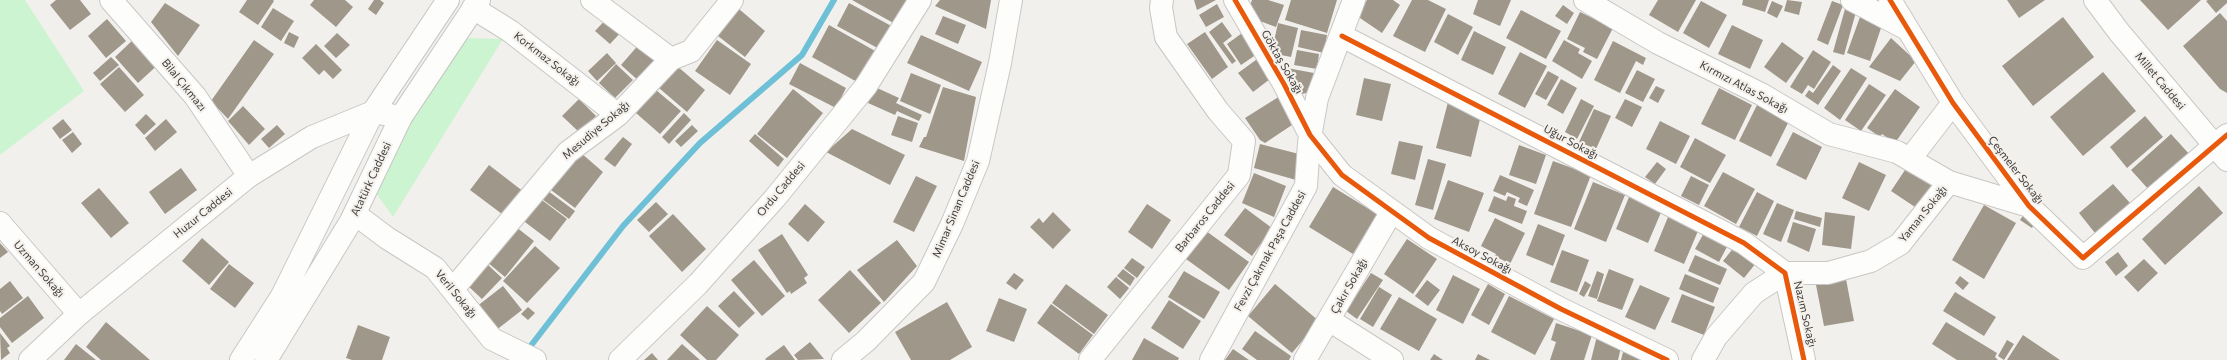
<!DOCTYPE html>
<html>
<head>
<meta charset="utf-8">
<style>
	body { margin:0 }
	canvas { display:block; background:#f2f0ed }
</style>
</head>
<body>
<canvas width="2227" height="360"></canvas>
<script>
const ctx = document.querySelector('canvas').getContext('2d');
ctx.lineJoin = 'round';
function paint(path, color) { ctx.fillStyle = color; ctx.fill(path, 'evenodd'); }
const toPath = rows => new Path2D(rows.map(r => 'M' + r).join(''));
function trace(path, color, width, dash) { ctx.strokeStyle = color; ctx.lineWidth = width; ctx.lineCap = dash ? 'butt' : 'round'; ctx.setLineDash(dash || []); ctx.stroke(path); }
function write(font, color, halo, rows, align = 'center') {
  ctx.font = font + ' Commissioner,sans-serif'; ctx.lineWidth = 4; ctx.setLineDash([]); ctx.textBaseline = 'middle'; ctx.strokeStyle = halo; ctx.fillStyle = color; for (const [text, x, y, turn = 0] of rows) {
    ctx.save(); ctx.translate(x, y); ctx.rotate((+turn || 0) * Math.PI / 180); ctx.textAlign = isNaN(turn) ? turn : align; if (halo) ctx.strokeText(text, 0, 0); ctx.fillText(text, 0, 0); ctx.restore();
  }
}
const green = toPath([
	[0,0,25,0,84,91,0,155],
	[466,38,503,39,393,217,373,189,406,121]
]);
const stream = toPath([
	[526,352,623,226,700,143,802,55,834,0]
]);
const building = toPath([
	[56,0,80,0,91,14,70,30,50,5],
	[247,0,273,0,274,1,258,25,239,12],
	[314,0,345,0,353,7,336,27,310,5],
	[374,0,380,0,384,3,376,15,368,9],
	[852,0,910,0,897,25],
	[940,0,991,0,986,29,935,6],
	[1194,0,1216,0,1197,10],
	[1252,0,1268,0,1284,5,1276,27,1257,20,1248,11],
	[1291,0,1337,0,1327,33,1285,20],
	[1367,0,1393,0,1400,5,1382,33,1357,16],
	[1412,0,1428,0,1446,9,1425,52,1393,36],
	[1478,0,1511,0,1500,26,1473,14],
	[1658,0,1696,0,1678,32,1649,15],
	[1743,0,1769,0,1765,12,1742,5],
	[1787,0,1802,2,1799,15,1784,11],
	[2007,0,2045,0,2019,18],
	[2140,0,2201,0,2168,30],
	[2208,0,2227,0,2227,3,2216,13,2206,1],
	[1701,1,1727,15,1709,48,1683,33],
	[1772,1,1783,6,1777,18,1767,13],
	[1832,1,1843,5,1828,45,1817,40],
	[165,3,200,25,178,56,151,22],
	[849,3,895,28,883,51,837,26],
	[1217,4,1224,17,1206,27,1199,15],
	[1563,5,1574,13,1567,24,1555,16],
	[273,8,294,21,281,41,261,27],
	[739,9,765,31,745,57,718,36],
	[1845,9,1856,12,1844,55,1833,52],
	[1521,10,1561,31,1546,59,1506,38],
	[1580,12,1613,28,1597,59,1583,52,1585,48,1567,39],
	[2220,13,2227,21,2227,93,2220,89,2183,46],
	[1448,14,1473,27,1458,55,1434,42],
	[609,16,624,29,610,44,595,31],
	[943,16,966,25,958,44,935,34],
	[1860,17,1882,25,1870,61,1847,53],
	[2063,17,2094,57,2033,106,2002,66],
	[107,19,126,41,106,58,88,36],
	[1222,22,1232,36,1223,43,1236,61,1232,64,1209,32],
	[1278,23,1298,28,1291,57,1281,55,1273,46],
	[829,25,877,52,859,83,812,57],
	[1732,25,1763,40,1750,69,1718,54],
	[1301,30,1327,35,1324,53,1298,47],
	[1245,31,1260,52,1241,65,1227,44],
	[1474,31,1506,47,1493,75,1461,60],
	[289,32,299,37,294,48,284,43],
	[1205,32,1228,67,1212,79,1187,44],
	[337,33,350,45,336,58,324,46],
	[138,35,162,61,138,83,115,57],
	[921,35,982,62,969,91,907,63],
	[1891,38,1916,61,1900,81,1869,67],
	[254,40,274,54,228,119,211,101],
	[717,40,751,64,730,95,695,71],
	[1564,40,1580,49,1578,53,1592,61,1582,79,1552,61],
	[1613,41,1646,58,1643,65,1636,61,1620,93,1594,80],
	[641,42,661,60,641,83,621,65],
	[1782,42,1804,58,1786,83,1764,67],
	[316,44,342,70,333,79,324,70,319,75,302,58],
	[1297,50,1319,54,1317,69,1294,65],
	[1813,50,1831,62,1814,89,1808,85,1802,94,1790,87],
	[1520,52,1547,66,1525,108,1498,94],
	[607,53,616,63,597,81,588,71],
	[111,57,119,65,100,81,93,73],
	[1260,57,1274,76,1253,92,1238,73],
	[800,63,846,88,836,108,789,84],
	[616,64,633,80,615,98,599,83],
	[1833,65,1841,71,1818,105,1805,96,1809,90,1813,93],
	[677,66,705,90,687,112,659,88],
	[119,67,144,95,125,112,100,84],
	[1287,68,1314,73,1310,92,1302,94],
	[1851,68,1867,78,1840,120,1824,108],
	[1637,70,1655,79,1643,102,1625,93],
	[1548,71,1559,77,1546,100,1535,94],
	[2103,72,2136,111,2083,156,2050,117],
	[911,73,941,85,930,114,900,101],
	[1364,78,1391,84,1382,121,1356,115],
	[1561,79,1577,88,1563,114,1547,105],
	[1869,84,1886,95,1861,131,1845,120],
	[1656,86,1665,90,1658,103,1649,98],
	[875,87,899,98,896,103,922,115,919,121,897,111,895,115,868,103],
	[943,87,976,97,964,161,919,147,924,137,926,137],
	[1719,88,1752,105,1735,140,1701,124],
	[793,89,823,113,787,158,757,134],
	[1895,89,1920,107,1895,143,1882,134,1880,137,1867,128],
	[656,90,681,111,660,134,636,113],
	[1280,96,1295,123,1265,143,1260,140,1245,118],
	[579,99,596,116,580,133,562,116],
	[1581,99,1594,106,1577,139,1565,132],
	[1625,99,1642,107,1632,127,1615,118],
	[1448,102,1461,106,1460,110,1481,115,1471,157,1436,148],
	[1757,105,1789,121,1771,157,1739,141],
	[243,106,265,129,249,145,228,121],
	[1594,109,1611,116,1596,149,1579,142],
	[684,113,691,120,669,144,662,137],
	[146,114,156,124,144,135,135,125],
	[898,116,918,123,912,142,891,135],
	[2145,116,2163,137,2127,168,2110,147],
	[63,119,72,130,60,139,52,128],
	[166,119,177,132,155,151,145,138],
	[1660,121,1690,136,1676,164,1646,149],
	[277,125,285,134,269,148,261,139],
	[692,125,698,131,681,147,675,141],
	[852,129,905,155,890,185,826,152],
	[73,132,82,144,72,153,62,140],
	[1793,132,1822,147,1806,180,1776,165],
	[755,134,784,159,778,167,749,141],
	[2171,134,2190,155,2150,191,2131,170],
	[623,137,632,144,615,167,604,159],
	[1695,138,1726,155,1710,183,1680,167],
	[1399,141,1423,146,1415,180,1391,174],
	[1260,144,1303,155,1296,180,1254,168],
	[1519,145,1546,155,1536,184,1509,175],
	[581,153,603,172,575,208,547,187],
	[1428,159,1446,164,1433,210,1415,205],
	[1553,161,1591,175,1571,227,1534,214],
	[1657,162,1666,169,1655,184,1645,177],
	[1859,162,1886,175,1869,211,1842,198],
	[1909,164,1935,182,1918,209,1891,191],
	[489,165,524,192,506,217,470,190],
	[181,168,197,190,165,214,149,192],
	[1723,172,1755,189,1736,224,1704,206],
	[1254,173,1286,186,1274,217,1242,203],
	[1500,175,1534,190,1527,206,1518,202,1520,198,1507,192,1505,196,1493,191],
	[916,176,937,186,914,232,893,222],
	[1691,176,1709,185,1699,205,1681,196],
	[1448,180,1484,193,1469,232,1434,219],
	[1593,182,1625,195,1606,242,1574,229],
	[2113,184,2130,203,2095,233,2079,213],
	[2199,186,2223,213,2165,265,2142,239],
	[1333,187,1377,214,1353,254,1309,227],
	[99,188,129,223,111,238,81,203],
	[544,188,575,211,569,219,538,196],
	[1757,192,1774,201,1757,236,1739,227],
	[1494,196,1506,201,1508,196,1516,199,1514,206,1527,211,1522,224,1488,211],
	[538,197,567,219,550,241,521,219],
	[1629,197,1662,210,1648,243,1616,229],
	[656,202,668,214,649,232,637,220],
	[1777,203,1794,210,1781,242,1763,234],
	[805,204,825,222,808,242,788,224],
	[1147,204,1171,220,1152,249,1128,232],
	[1984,205,2016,223,1984,279,1952,260],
	[1245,208,1272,228,1252,256,1224,235],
	[1796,211,1822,218,1820,227,1794,219],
	[1053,212,1071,230,1053,249,1030,227,1039,218,1043,223],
	[1825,212,1855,216,1851,249,1822,245],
	[2025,213,2036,220,2032,228,2020,220],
	[673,214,706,249,682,272,649,236],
	[1668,217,1698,231,1684,264,1654,251],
	[1495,218,1525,233,1510,264,1495,256,1496,254,1481,246],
	[1793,222,1816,229,1809,252,1787,242],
	[1538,224,1565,235,1553,266,1526,255],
	[516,227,534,241,505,277,487,262],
	[1206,231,1249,262,1229,290,1186,259],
	[1705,231,1729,243,1719,262,1695,249],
	[782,234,808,275,804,278,807,283,791,294,790,291,787,293,758,250],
	[202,238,229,262,209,285,182,261],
	[1407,239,1437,259,1413,294,1384,274],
	[897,240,917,266,884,302,857,270],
	[0,243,8,252,0,258],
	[535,246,560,268,527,303,503,281],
	[1735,246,1756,263,1744,278,1723,261],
	[1562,250,1589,260,1577,292,1550,282],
	[2118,252,2128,266,2116,276,2105,262],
	[1695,255,1727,269,1720,285,1688,271],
	[1132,258,1145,267,1137,278,1124,268],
	[2144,259,2158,273,2138,292,2124,277],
	[754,260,785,296,762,316,731,280],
	[229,264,254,283,235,308,210,289],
	[487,264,502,278,482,299,467,285],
	[1123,269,1135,278,1130,286,1117,276],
	[1609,269,1634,279,1622,310,1597,301],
	[850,270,881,303,849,333,818,300],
	[1184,271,1220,292,1204,319,1168,297],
	[1597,271,1604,274,1597,299,1588,296],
	[1014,273,1024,280,1016,290,1006,283],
	[1371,273,1383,280,1357,319,1346,311],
	[1685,274,1719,288,1713,303,1679,289],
	[1453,275,1480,289,1463,324,1436,310],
	[1960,276,1969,283,1963,290,1955,283],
	[1116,277,1129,288,1120,299,1107,287],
	[1846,279,1854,321,1824,326,1816,285],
	[1427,280,1440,290,1428,306,1415,296],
	[10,281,23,298,2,314,0,311,0,289],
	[1585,281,1591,285,1584,297,1579,294],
	[1066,284,1108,315,1094,334,1052,303],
	[1275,284,1319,321,1292,353,1248,316],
	[1488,284,1505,294,1489,325,1471,315],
	[1640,285,1670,298,1655,330,1625,317],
	[503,286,522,310,495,331,476,307],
	[1379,287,1392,295,1373,327,1360,319],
	[734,291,755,313,739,328,718,306],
	[1955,292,1996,317,1984,336,1943,311],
	[1682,294,1715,307,1704,335,1671,322],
	[28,296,44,318,12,343,0,327,0,318],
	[1509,296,1554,319,1535,355,1491,332],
	[1399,297,1437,319,1419,351,1380,329],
	[999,298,1027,309,1014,342,986,331],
	[1169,300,1201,321,1183,349,1151,328],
	[947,302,972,347,950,360,911,360,895,332],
	[1051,304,1093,335,1079,354,1037,323],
	[707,306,739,335,716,360,707,360,680,335],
	[528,307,535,313,528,320,521,314],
	[106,322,150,360,101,360,86,347],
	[1946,322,1997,353,1995,357,1998,360,1957,360,1932,344],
	[1556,323,1592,335,1584,360,1550,360,1556,342,1551,340],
	[358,325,390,337,382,360,352,360,346,358],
	[1255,331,1291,356,1289,360,1257,360,1242,349],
	[0,333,10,346,7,348,10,353,1,360],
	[2023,335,2060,360,2007,360],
	[1597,336,1622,343,1618,360,1591,360],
	[1144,338,1179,358,1178,360,1132,360],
	[2007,340,2014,344,2004,360,1998,356],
	[810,342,824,359,798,360,794,355],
	[76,344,96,360,64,360],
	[682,344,700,360,667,360],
	[784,345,795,360,766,360,765,359],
	[1233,349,1249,360,1225,360],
	[1623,352,1649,358,1649,360,1621,360],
	[652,353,658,360,644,360],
	[1434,354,1443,360,1430,360],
	[1478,354,1490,360,1475,360]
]);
const minor = toPath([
	[111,0,195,96,249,176],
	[592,0,671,59],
	[1235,0,1284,84,1310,135,1342,175,1429,238,1561,309,1667,360],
	[1585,0,1658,43,1761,94,1829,134,1897,152,1949,182,2029,206],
	[1852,0,1907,29],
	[1890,0,1953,103,2029,206,2083,258,2227,135],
	[473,8,510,31,618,115],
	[1342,36,1744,243,1785,273,1804,360],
	[1910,159,1953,103],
	[355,214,387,238,435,268,492,339,535,360],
	[0,223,79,314],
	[453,289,568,152,618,115,671,59,691,51,732,0],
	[1329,320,1392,360],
	[620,360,698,284,775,198,866,86,920,0],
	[843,360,866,341,924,282,952,224,978,161,1000,63,1011,0],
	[1090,360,1239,175,1244,141,1218,111,1166,37,1161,8,1162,0],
	[1211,360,1306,186,1309,143,1317,98,1354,0],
	[1305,360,1392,211],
	[1703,360,1716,337,1754,293,1785,273,1828,273,1871,261,1900,244,1949,182]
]);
const tertiary = toPath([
	[2095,0,2119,32,2227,160]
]);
const secondary = toPath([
	[30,360,79,314,249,176,312,137,373,112,401,117],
	[241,360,282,296,373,112,448,0],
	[266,360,351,221,401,117,479,0]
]);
const cycleway = toPath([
	[1235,0,1284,84,1310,135,1342,175,1429,238,1561,309,1667,360],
	[1890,0,1953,103,2029,206,2083,258,2227,135],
	[1342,36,1744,243,1785,273,1804,360]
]);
const streetNames = [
	["Korkmaz Sokağı",547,59,38],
	["Göktaş Sokağı",1282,62,60],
	["Millet Caddesi",2160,81,50],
	["Bilal Çıkmazı",184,85,51],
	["Kırmızı Atlas Sokağı",1744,87,28],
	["Mesudiye Sokağı",596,130,-40],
	["Uğur Sokağı",1571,142,28],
	["Çeşmeler Sokağı",2016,170,52],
	["Atatürk Caddesi",371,179,-65],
	["Ordu Caddesi",781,189,-50],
	["Mimar Sinan Caddesi",956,209,-67],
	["Huzur Caddesi",203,213,-39],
	["Yaman Sokağı",1923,214,-51],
	["Barbaros Caddesi",1205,217,-51],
	["Fevzi Çakmak Paşa Caddesi",1270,251,-61],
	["Aksoy Sokağı",1482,255,28],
	["Uzman Sokağı",39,269,49],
	["Çakır Sokağı",1349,286,-60],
	["Veril Sokağı",456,294,51],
	["Nazım Sokağı",1805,314,77]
];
paint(green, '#cdf4d0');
trace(stream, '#6ec0d6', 6);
paint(building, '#9f978a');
trace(minor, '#c9c7c5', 24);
trace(tertiary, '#c9c7c5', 24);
trace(secondary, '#c9c7c5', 24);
trace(minor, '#fdfdfc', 22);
trace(tertiary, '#fdfdfc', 22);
trace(secondary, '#fdfdfc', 22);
trace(cycleway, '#e8590c', 5);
write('11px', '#3e3c3a', '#f4f0eb', streetNames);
</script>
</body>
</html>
